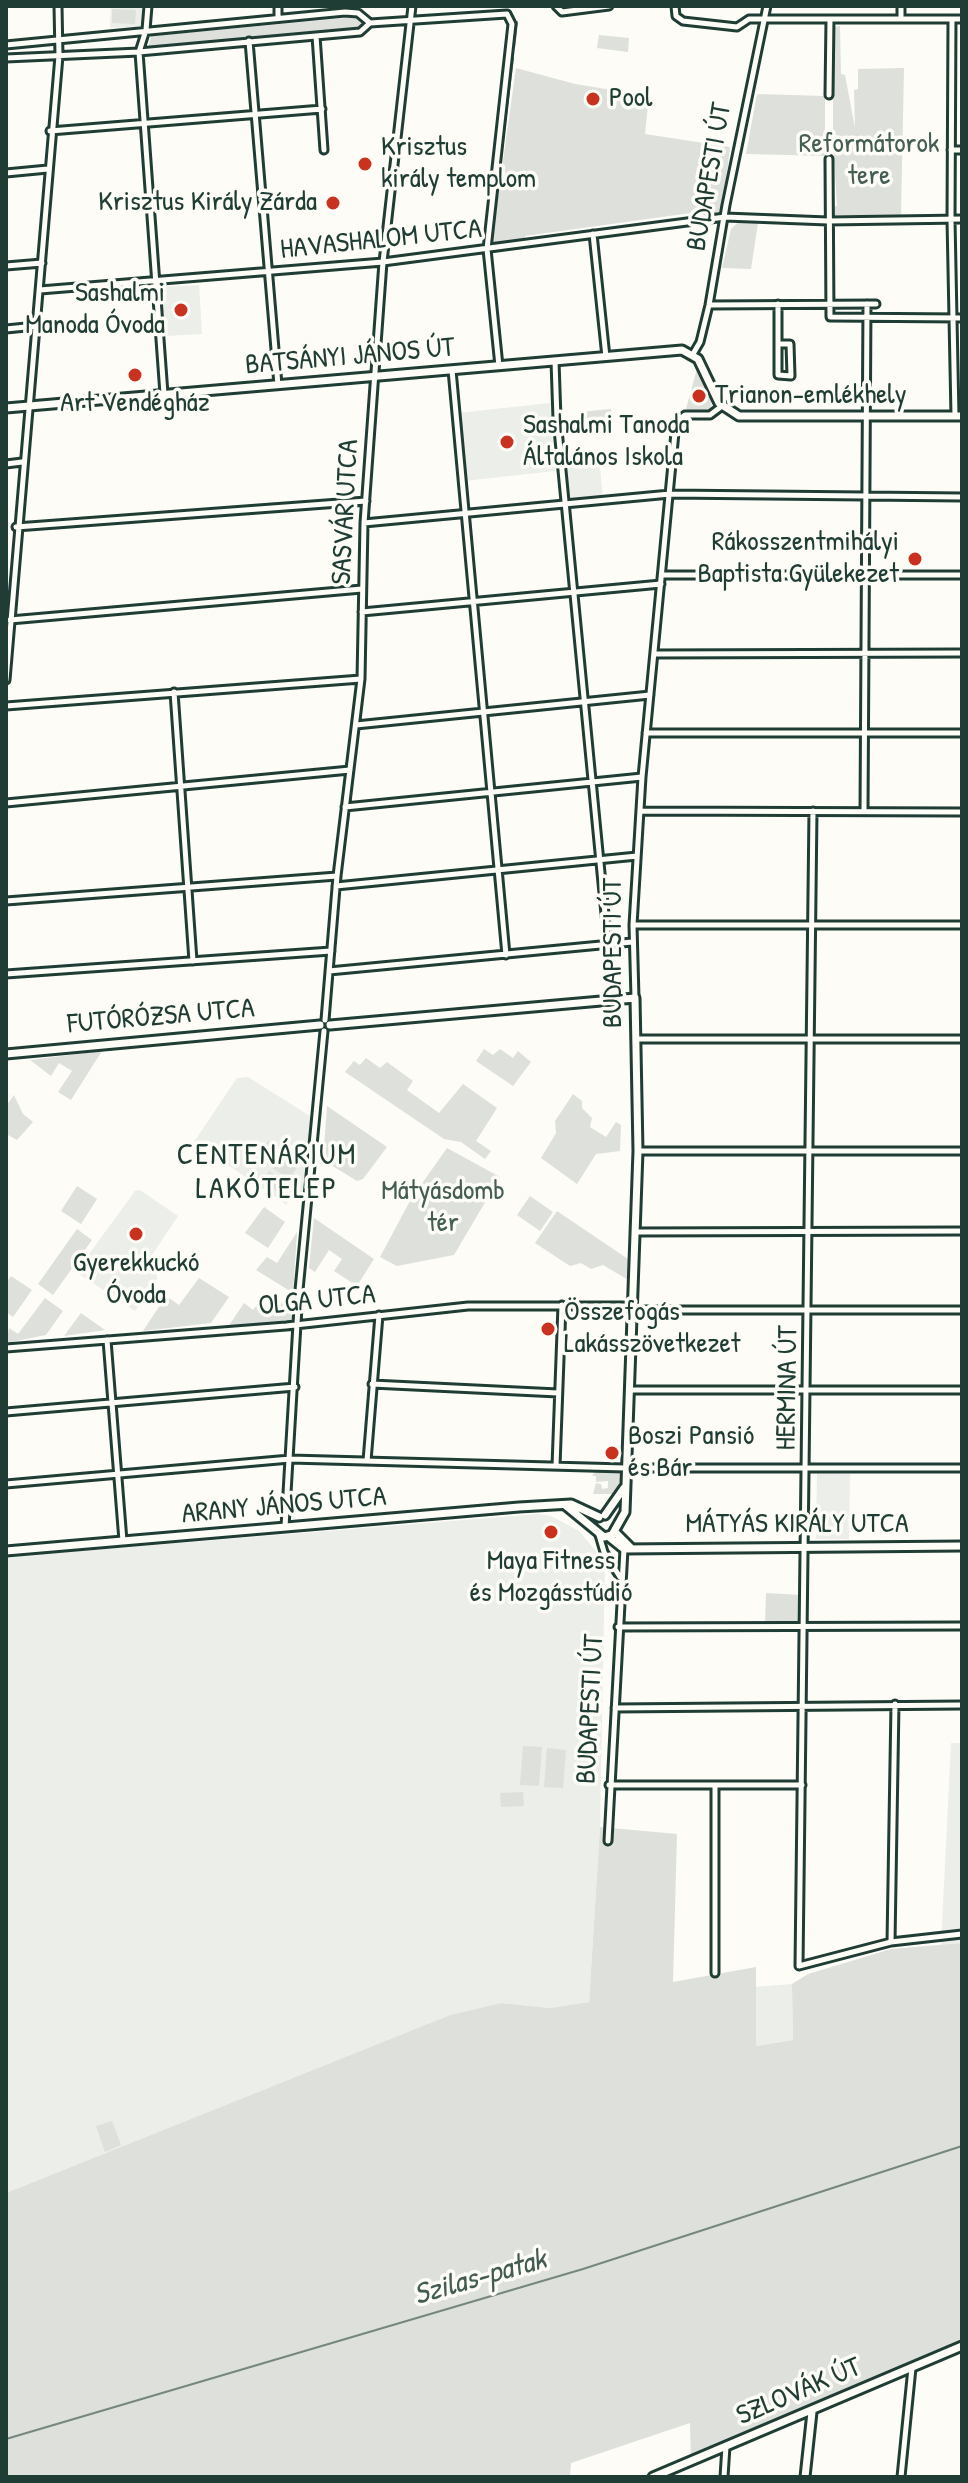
<!DOCTYPE html>
<html>
<head>
<meta charset="utf-8">
<style>
	body { margin:0 }
	#map { position:relative; width:968px; height:2483px; overflow:hidden; background:#fdfcf7; font-family:"Patrick Hand",sans-serif }
	canvas { display:block }
	.frame { position:absolute; inset:0; border:8px solid #1f3d34; pointer-events:none }
</style>
</head>
<body>
<div id="map">
<canvas width="968" height="2483"></canvas>
<div class="frame"></div>
</div>
<script>
const ctx = document.querySelector('canvas').getContext('2d');
ctx.lineJoin = 'round';
function paint(path, color) { ctx.fillStyle = color; ctx.fill(path, 'evenodd'); }
const toPath = rows => new Path2D(rows.map(r => 'M' + r).join(''));
function trace(path, color, width, dash) { ctx.strokeStyle = color; ctx.lineWidth = width; ctx.lineCap = dash ? 'butt' : 'round'; ctx.setLineDash(dash || []); ctx.stroke(path); }
function write(font, color, halo, rows, align = 'center') {
  ctx.font = font + ' "Patrick Hand",sans-serif'; ctx.lineWidth = 7; ctx.setLineDash([]); ctx.textBaseline = 'middle'; ctx.strokeStyle = halo; ctx.fillStyle = color; for (const [text, x, y, turn = 0] of rows) {
    ctx.save(); ctx.translate(x, y); ctx.rotate((+turn || 0) * Math.PI / 180); ctx.textAlign = isNaN(turn) ? turn : align; if (halo) ctx.strokeText(text, 0, 0); ctx.fillText(text, 0, 0); ctx.restore();
  }
}
const built = toPath([
	[111,6,145,6,144,26,110,28],
	[199,285,202,334,163,336,160,287],
	[550,403,555,471,464,481,458,413],
	[599,455,603,500,569,504,564,459],
	[248,1077,310,1116,303,1199,288,1197,287,1205,194,1142,237,1078],
	[140,1190,178,1216,146,1264,156,1271,157,1279,135,1311,76,1272,135,1191],
	[817,1473,850,1474,849,1539,816,1539],
	[538,1514,551,1516,579,1531,605,1562,600,1827,589,2002,550,2008,501,2003,450,2015,6,2193,6,1557],
	[951,1743,962,1743,962,1943,941,1945],
	[792,1984,793,2040,756,2046,754,1987]
]);
const green = toPath([
	[112,9,136,10,135,24,112,23],
	[357,17,363,20,359,30,148,49,151,36],
	[840,26,841,74,845,75,855,128,854,90,858,89,858,69,904,68,901,215,832,215,832,206,837,206,833,138,843,138,833,134,833,32,834,27],
	[599,35,629,38,628,52,597,48],
	[516,68,575,84,649,96,645,134,730,147,722,217,706,218,705,211,525,236,525,241,491,247],
	[757,94,825,96,825,156,746,154],
	[738,222,758,223,751,269,722,268,731,229],
	[698,365,712,399,711,409,700,413,686,409],
	[611,409,612,419,580,422,579,412],
	[484,1049,493,1055,500,1049,513,1058,518,1051,531,1062,513,1086,476,1061],
	[102,1051,71,1100,58,1092,72,1071,59,1063,51,1076,30,1060],
	[366,1058,380,1068,387,1062,413,1081,407,1090,439,1113,463,1084,497,1108,476,1141,491,1151,485,1159,461,1142,444,1139,345,1072,354,1061,360,1065],
	[573,1094,582,1101,582,1108,592,1118,590,1127,606,1137,616,1122,621,1125,620,1151,596,1154,577,1184,541,1158,556,1133,555,1121],
	[14,1095,23,1114,33,1122,17,1140,6,1134,6,1106],
	[327,1106,387,1147,363,1179,357,1181,323,1160],
	[268,1141,300,1163,289,1179,257,1158],
	[447,1148,500,1177,454,1255,397,1266,380,1257,411,1199],
	[269,1171,289,1184,282,1195,262,1181],
	[77,1186,97,1199,81,1224,61,1211],
	[530,1196,553,1212,540,1231,517,1215],
	[264,1207,285,1222,268,1248,245,1233],
	[557,1211,631,1261,630,1281,603,1265,591,1269,581,1263,570,1266,535,1243],
	[314,1218,374,1259,357,1286,334,1271,342,1259,329,1250,315,1272,309,1268],
	[77,1229,92,1240,53,1295,38,1284],
	[297,1232,293,1293,256,1270,267,1257,277,1263],
	[11,1276,32,1290,13,1317,6,1312,6,1283],
	[199,1278,229,1297,211,1323,143,1331,166,1296,179,1305],
	[289,1293,294,1298,292,1321,228,1327,244,1303,253,1310,259,1302,275,1312],
	[45,1298,63,1311,46,1335,6,1343,9,1328,18,1334],
	[81,1313,105,1330,64,1336],
	[620,1470,624,1473,623,1488,617,1494,593,1494,596,1483,601,1484,602,1489,608,1488,608,1481,596,1482,596,1476,592,1476,595,1472],
	[766,1593,801,1595,800,1622,765,1623],
	[523,1746,542,1747,539,1786,520,1785],
	[547,1748,566,1750,563,1788,544,1787],
	[523,1792,524,1806,501,1807,500,1793],
	[600,1827,677,1834,673,1982,756,1967,756,2046,793,2040,792,1984,808,1974,891,1949,962,1943,962,2342,691,2459,690,2423,571,2463,570,2477,6,2477,6,2193,450,2015,501,2003,550,2008,589,2002],
	[112,2121,121,2145,105,2152,96,2126]
]);
const stream = toPath([
	[514,48,517,22],
	[501,156,513,58],
	[6,2439,583,2269,962,2146]
]);
const street = toPath([
	[148,6,146,30,139,52,164,394],
	[556,6,562,12,609,6],
	[675,6,676,16,683,21,737,27,749,19,962,19],
	[278,17,278,6],
	[901,19,901,6],
	[952,19,951,220,955,416],
	[316,36,324,150],
	[249,41,278,385],
	[6,45,345,12,358,13,370,23],
	[6,58,139,52,360,32,370,23,507,14,512,24,487,249,499,366],
	[829,95,830,19],
	[50,131,322,109],
	[951,150,962,150],
	[829,159,830,317,962,318],
	[6,173,48,169],
	[593,234,606,357],
	[6,266,42,263],
	[40,290,383,262,725,217,828,221,962,219],
	[709,305,876,304],
	[6,329,36,326],
	[778,344,790,344,791,376,778,375,778,304],
	[693,354,700,342,709,305,726,205,767,6],
	[555,361,557,419,608,945],
	[452,370,506,955],
	[6,464,22,462],
	[364,523,670,494,962,497],
	[16,527,366,501],
	[662,575,962,575],
	[362,612,661,584],
	[10,620,362,589],
	[654,654,962,653],
	[6,680,59,56,58,6],
	[174,692,193,961],
	[6,706,361,679],
	[356,725,650,695],
	[646,733,962,733],
	[6,803,350,770],
	[345,807,642,777],
	[640,811,962,812],
	[813,811,799,1966,891,1942,962,1934],
	[864,811,867,304],
	[336,886,637,856],
	[6,901,337,876],
	[633,925,962,925],
	[329,971,632,942],
	[6,974,331,951],
	[635,998,633,925,642,777,676,422,685,415,710,415,722,406],
	[325,1020,337,876,361,679,364,523,383,262,412,6],
	[636,1039,962,1039],
	[638,1151,962,1151],
	[637,1232,962,1231],
	[107,1340,123,1541],
	[6,1348,286,1326,468,1306,623,1306,640,1310,962,1310],
	[372,1384,558,1393],
	[630,1390,962,1390],
	[6,1412,295,1387],
	[367,1461,379,1315],
	[556,1466,562,1305],
	[6,1484,290,1459,625,1468,962,1468],
	[285,1527,299,1290,324,1031],
	[599,1535,604,1552,620,1577],
	[618,1627,962,1626],
	[615,1708,962,1705],
	[609,1785,802,1785],
	[608,1841,624,1549],
	[891,1942,895,1704],
	[715,1973,715,1785],
	[724,2477,726,2446],
	[901,2477,912,2368]
]);
const secondary = toPath([
	[6,408,682,350,698,359,719,403,739,416,962,416],
	[330,1025,635,998,638,1151,625,1512,612,1535,604,1537,565,1505],
	[6,1054,320,1025],
	[605,1515,624,1488],
	[615,1532,631,1548],
	[609,1537,624,1549,962,1546],
	[6,1551,519,1507,571,1504,599,1517],
	[653,2477,962,2346],
	[805,2477,812,2412]
]);
const markers = [
	[593,99,8,"#c8321e"],
	[365,164,8,"#c8321e"],
	[333,203,8,"#c8321e"],
	[181,310,8,"#c8321e"],
	[135,375,8,"#c8321e"],
	[699,396,8,"#c8321e"],
	[507,442,8,"#c8321e"],
	[915,559,8,"#c8321e"],
	[136,1234,8,"#c8321e"],
	[548,1329,8,"#c8321e"],
	[612,1453,8,"#c8321e"],
	[551,1532,8,"#c8321e"]
];
const poiNames = [
	["Pool",609,99],
	["Krisztus",381,148],
	["király templom",381,180],
	["Krisztus Király Zárda",317,203,"right"],
	["Sashalmi",165,294,"right"],
	["Manoda Óvoda",165,326,"right"],
	["Trianon-emlékhely",715,396],
	["Art Vendégház",135,404,"center"],
	["Sashalmi Tanoda",523,426],
	["Általános Iskola",523,458],
	["Rákosszentmihályi",899,543,"right"],
	["Baptista Gyülekezet",899,575,"right"],
	["Gyerekkuckó",136,1264,"center"],
	["Óvoda",136,1296,"center"],
	["Összefogás",564,1313],
	["Lakásszövetkezet",564,1345],
	["Boszi Pansió",628,1437],
	["és Bár",628,1469],
	["Maya Fitness",551,1562,"center"],
	["és Mozgásstúdió",551,1594,"center"]
];
const parkNames = [
	["Reformátorok",869,145],
	["tere",869,177],
	["Mátyásdomb",443,1192],
	["tér",443,1224]
];
const streetNames = [
	["BUDAPESTI ÚT",710,177,-80],
	["HAVASHALOM UTCA",381,240,-6],
	["BATSÁNYI JÁNOS ÚT",350,357,-5],
	["SASVÁR UTCA",346,512,-87],
	["BUDAPESTI ÚT",614,953,-90],
	["FUTÓRÓZSA UTCA",161,1017,-5],
	["OLGA UTCA",317,1301,-6],
	["HERMINA ÚT",788,1388,-89],
	["ARANY JÁNOS UTCA",284,1506,-5],
	["MÁTYÁS KIRÁLY UTCA",797,1525],
	["BUDAPESTI ÚT",591,1709,-87],
	["SZLOVÁK ÚT",799,2392,-23]
];
const neighbourhoodNames = [
	["CENTENÁRIUM",267,1156],
	["LAKÓTELEP",267,1190]
];
const waterNames = [
	["Szilas-patak",480,2278,-16]
];
paint(built, '#eceee9');
paint(green, '#dde0db');
trace(stream, '#75877f', 2);
trace(street, '#1f3d34', 11);
trace(secondary, '#1f3d34', 13);
trace(street, '#fdfcf7', 5);
trace(secondary, '#fdfcf7', 7);
for (const [x, y, r, color] of markers) { const dot = new Path2D(); dot.arc(x, y, r, 0, 2 * Math.PI); ctx.fillStyle = color; ctx.fill(dot); trace(dot, '#fdfcf7', 3); }
write('28px', '#1f3d34', '#fdfcf7', poiNames, 'left');
write('28px', '#455e55', '#fdfcf7', parkNames);
write('28px', '#1f3d34', '#fdfcf7', streetNames);
ctx.letterSpacing = '2px';
write('30px', '#1f3d34', '#fdfcf7', neighbourhoodNames);
ctx.letterSpacing = '0px';
write('italic 30px', '#435c53', '#fdfcf7', waterNames);
</script>
</body>
</html>
